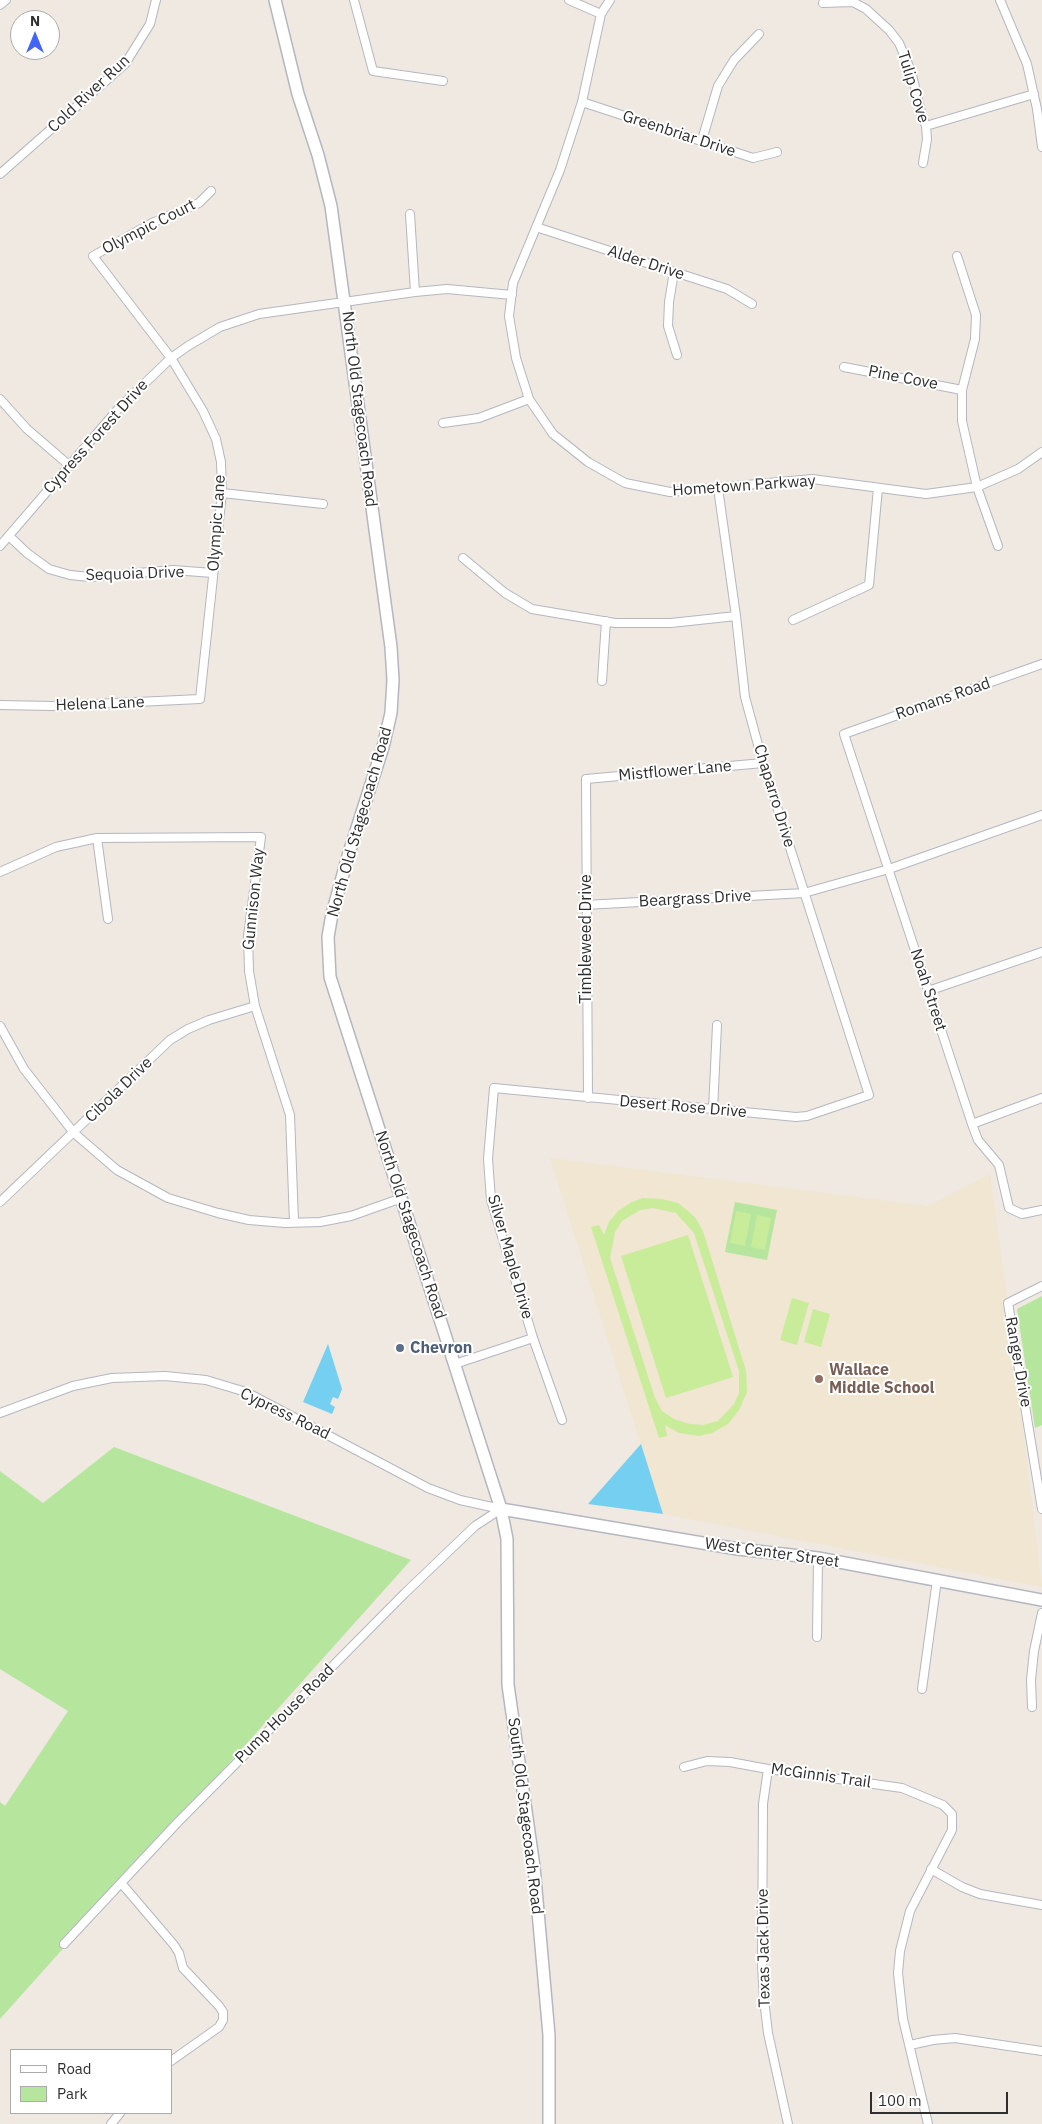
<!DOCTYPE html>
<html>
<head>
<meta charset="utf-8">
<style>
	body { margin:0 }
	#map { position:relative; width:1042px; height:2124px; overflow:hidden; background:#efe9e1; font-family:"IBM Plex Sans",sans-serif }
	canvas { display:block }
	.legend { position:absolute; left:10px; top:2049px; width:162px; height:65px; box-sizing:border-box; background:#fff; border:1px solid #ababab; margin:0; padding:6px 9px; list-style:none; font-size:15px; color:#2e2e2e }
	.legend li { display:flex; align-items:center; gap:10px; height:25px }
	.legend b { width:25px; border:1px solid #ababab }
	.north { position:absolute; left:10px; top:10px; width:50px; height:50px; box-sizing:border-box; background:#fff; border:1px solid #ababab; border-radius:50%; rotate:0deg; font-size:14px; font-weight:700; line-height:20px; text-align:center; color:#2e2e2e }
	.north::after { content:''; display:block; margin:auto; width:18px; height:22px; background:#4264fb; clip-path:polygon(50% 0,100% 100%,50% 72%,0 100%) }
	.scale { position:absolute; left:870px; top:2092px; width:138px; height:22px; box-sizing:border-box; border:2px solid #2e2e2e; border-top:0; padding-left:6px; font-size:15px; line-height:18px; white-space:nowrap; color:#2e2e2e; -webkit-text-stroke:4px #fff; paint-order:stroke }
</style>
</head>
<body>
<div id="map">
<canvas width="1042" height="2124"></canvas>
<ul class="legend">
<li><b style="height:6px;background:#fff"></b>Road</li>
<li><b style="height:14px;background:#b6e59e"></b>Park</li>
</ul>
<div class="north">N</div>
<div class="scale">100 m</div>
</div>
<script>
const ctx = document.querySelector('canvas').getContext('2d');
ctx.lineJoin = 'round';
function paint(path, color) { ctx.fillStyle = color; ctx.fill(path, 'evenodd'); }
const toPath = rows => new Path2D(rows.map(r => 'M' + r).join(''));
function trace(path, color, width, dash) { ctx.strokeStyle = color; ctx.lineWidth = width; ctx.lineCap = dash ? 'butt' : 'round'; ctx.setLineDash(dash || []); ctx.stroke(path); }
function write(font, color, halo, rows, align = 'center') {
  ctx.font = font + ' "IBM Plex Sans",sans-serif'; ctx.lineWidth = 4; ctx.setLineDash([]); ctx.textBaseline = 'middle'; ctx.strokeStyle = halo; ctx.fillStyle = color; for (const [text, x, y, turn = 0] of rows) {
    ctx.save(); ctx.translate(x, y); ctx.rotate((+turn || 0) * Math.PI / 180); ctx.textAlign = isNaN(turn) ? turn : align; if (halo) ctx.strokeText(text, 0, 0); ctx.fillText(text, 0, 0); ctx.restore();
  }
}
const education = toPath([
	[550,1158,928,1206,990,1174,1007,1296,1042,1587,663,1514]
]);
const green = toPath([
	[735,1202,777,1210,767,1260,725,1252],
	[1042,1296,1042,1425,1035,1428,1017,1309],
	[114,1447,411,1560,0,2019,0,1802,5,1806,68,1711,0,1669,0,1471,43,1503]
]);
const pitch = toPath([
	[643,1198,662,1199,678,1203,695,1217,703,1231,746,1371,747,1392,739,1410,728,1424,712,1433,699,1436,679,1433,665,1425,667,1436,659,1438,591,1227,599,1225,604,1235,609,1222,618,1211,630,1203],
	[653,1208,676,1213,694,1233,739,1371,739,1393,734,1404,718,1421,703,1425,690,1424,674,1419,662,1411,655,1398,610,1258,615,1232,622,1221,640,1210],
	[736,1211,751,1214,745,1246,730,1243],
	[757,1215,771,1218,765,1250,751,1247],
	[688,1235,733,1377,666,1398,621,1256],
	[792,1298,809,1303,797,1345,780,1340],
	[813,1309,830,1314,821,1347,804,1342]
]);
const water = toPath([
	[328,1344,342,1389,338,1399,333,1397,330,1404,335,1407,332,1414,303,1402],
	[641,1444,663,1514,588,1504]
]);
const street = toPath([
	[354,0,373,71,443,81],
	[569,0,601,14],
	[610,0,601,14,582,102,560,170,513,283,509,316,516,358,529,399,553,434,588,462,625,483,670,492,812,479,926,494,977,487,1018,469,1042,452],
	[1000,0,1027,64,1037,109,1042,147],
	[823,3,853,2,866,9,889,30,899,43,911,71,922,116,926,126,927,139,923,163],
	[0,5,6,0],
	[582,102,753,158,777,152],
	[926,126,1034,94],
	[702,140,718,86,734,60,759,34],
	[0,174,125,64,150,24,156,0],
	[410,214,415,292],
	[536,227,727,289,752,304],
	[957,256,976,315,975,339,962,390,962,421,977,487,998,546],
	[674,272,669,302,668,326,677,355],
	[844,367,962,390],
	[0,399,27,429,70,466],
	[443,423,479,418,529,399],
	[222,493,323,504],
	[9,536,27,553,49,569,70,575,90,577,173,570,213,573],
	[0,546,118,409,171,358,188,346,220,327,259,314,415,292,447,289,512,295],
	[463,558,505,593,532,609,615,623,671,623,736,616],
	[793,620,869,585,878,488],
	[1042,664,844,734,972,1124,978,1140,999,1165,1009,1208,1022,1214,1042,1210],
	[602,681,606,621],
	[0,705,52,706,200,699,222,493,221,462,216,439,203,411,171,358,93,256,152,223,199,203,211,191],
	[97,838,108,919],
	[0,872,56,847,97,838,261,837,248,936,249,971,255,1006,290,1115,294,1222],
	[585,905,804,893,889,869,1042,815],
	[928,991,1042,952],
	[0,1026,24,1069,74,1133,117,1170,168,1198,218,1213,249,1220,285,1223,320,1222,351,1216,402,1198],
	[588,1098,586,779,763,763],
	[713,1110,717,1025],
	[972,1124,1042,1098],
	[0,1202,170,1040,188,1029,209,1020,255,1006],
	[1042,1286,1008,1303,1042,1509],
	[455,1364,533,1338],
	[0,1413,73,1386,112,1378,165,1376,206,1380,246,1392,428,1488,460,1500,501,1509],
	[562,1420,533,1338,491,1200,488,1159,494,1088,796,1117,807,1116,869,1095,763,763,745,697,736,616,718,488],
	[817,1637,818,1558],
	[922,1689,937,1580],
	[1032,1707,1031,1680,1034,1651,1042,1613],
	[684,1767,707,1761,730,1762,768,1769,902,1788,943,1805,952,1814,952,1830,910,1911,900,1951,898,1973,903,2019,928,2124],
	[768,1769,763,1804,762,1965,764,2000,768,2033,788,2124],
	[931,1869,962,1887,980,1894,1042,1905],
	[122,1884,174,1945,179,1953,183,1968,219,2006,223,2012,223,2020,219,2027,171,2061],
	[64,1944,178,1822,405,1593,475,1526,501,1509],
	[910,2045,933,2040,955,2038,1042,2051],
	[111,2124,120,2113]
]);
const secondary = toPath([
	[275,0,298,94,318,155,331,206,391,647,393,680,391,713,383,747,348,856,332,914,328,937,330,977,501,1509,507,1539,508,1685,534,1867,549,2035,549,2124],
	[501,1509,738,1549,818,1558,1042,1600]
]);
const markers = [
	[400,1348,5,"#5c6f8a"],
	[819,1379,5,"#8d6e63"]
];
const streetNames = [
	["Tulip Cove",913,87,73],
	["Cold River Run",89,94,-43],
	["Greenbriar Drive",679,134,18],
	["Olympic Court",149,227,-27],
	["Alder Drive",646,263,18],
	["Pine Cove",903,378,11],
	["North Old Stagecoach Road",359,409,83],
	["Cypress Forest Drive",96,437,-48],
	["Hometown Parkway",744,486,-4],
	["Olympic Lane",217,523,-86],
	["Sequoia Drive",135,574,-2],
	["Romans Road",943,699,-19],
	["Helena Lane",100,704,-2],
	["Mistflower Lane",675,771,-5],
	["Chaparro Drive",774,796,73],
	["North Old Stagecoach Road",360,822,-74],
	["Gunnison Way",254,899,-84],
	["Beargrass Drive",695,899,-3],
	["Timbleweed Drive",586,939,-90],
	["Noah Street",928,990,72],
	["Cibola Drive",119,1090,-44],
	["Desert Rose Drive",683,1107,5],
	["North Old Stagecoach Road",410,1225,72],
	["Silver Maple Drive",510,1257,74],
	["Ranger Drive",1018,1362,80],
	["Cypress Road",285,1414,26],
	["West Center Street",772,1553,8],
	["Pump House Road",285,1714,-45],
	["McGinnis Trail",821,1776,8],
	["South Old Stagecoach Road",525,1816,83],
	["Texas Jack Drive",764,1948,-91]
];
const serviceNames = [
	["Chevron",410,1348]
];
const educationNames = [
	["Wallace",829,1370],
	["Middle School",829,1388]
];
paint(education, '#f0e6d1');
paint(green, '#b6e59e');
paint(pitch, '#c9ec9a');
paint(water, '#75cff0');
trace(street, '#b4b7c1', 10);
trace(secondary, '#b4b7c1', 14);
trace(street, '#fff', 8);
trace(secondary, '#fff', 11);
for (const [x, y, r, color] of markers) { const dot = new Path2D(); dot.arc(x, y, r, 0, 2 * Math.PI); ctx.fillStyle = color; ctx.fill(dot); trace(dot, '#fff', 2); }
write('16px', '#2e2e2e', '#fff', streetNames);
write('bold 16px', '#4e5e75', '#fff', serviceNames, 'left');
write('bold 16px', '#785e54', '#fff', educationNames, 'left');
</script>
</body>
</html>
